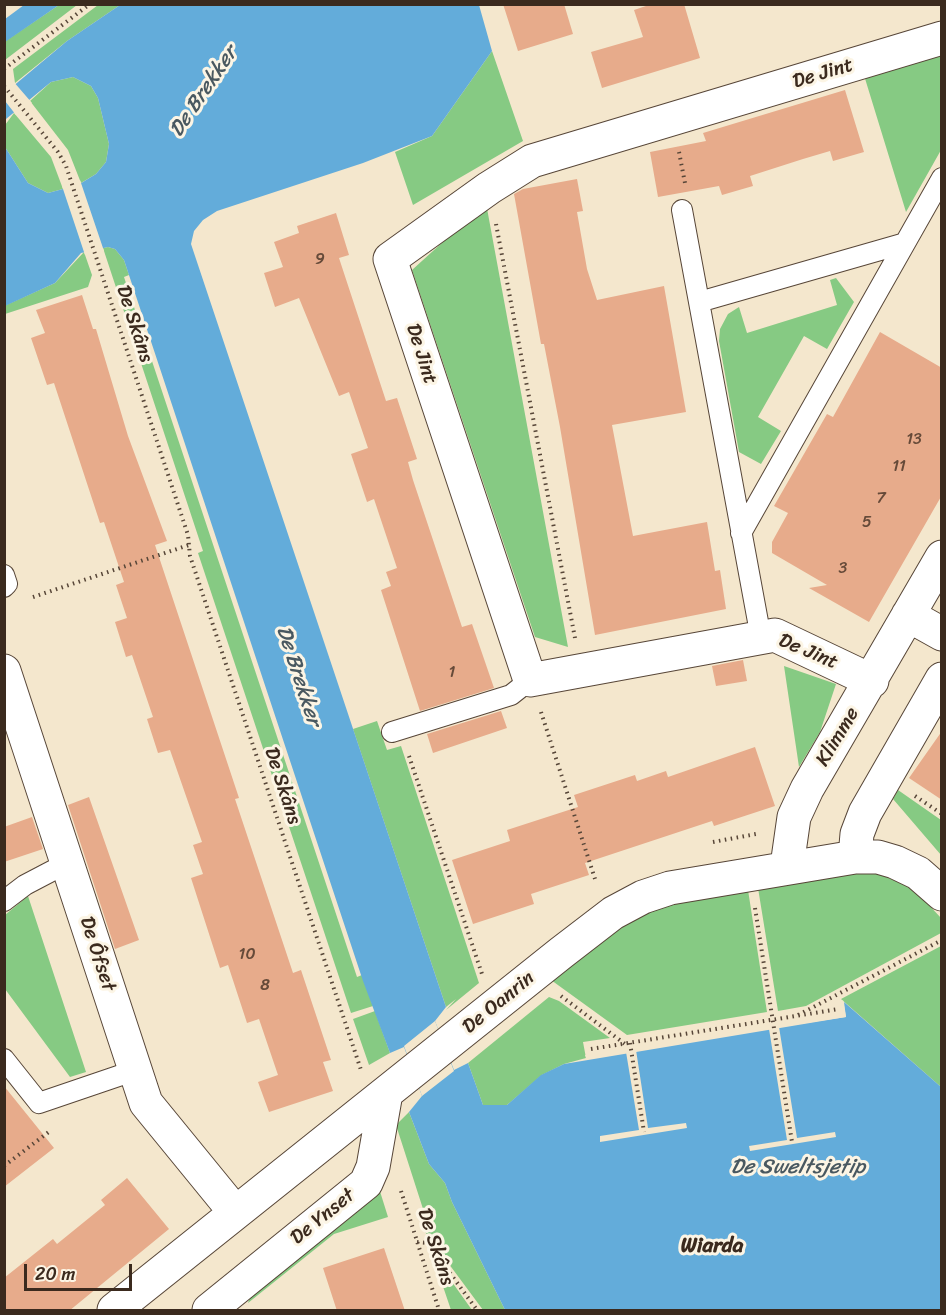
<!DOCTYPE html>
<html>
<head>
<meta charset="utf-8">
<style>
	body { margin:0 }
	#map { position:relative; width:946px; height:1315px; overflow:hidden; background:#f4e7cd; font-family:Sriracha,sans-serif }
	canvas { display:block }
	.frame { position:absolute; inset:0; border:6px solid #3b2a1e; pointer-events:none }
	.scale { position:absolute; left:24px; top:1264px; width:108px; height:27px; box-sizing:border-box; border:3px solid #3b2a1e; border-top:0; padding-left:8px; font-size:18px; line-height:21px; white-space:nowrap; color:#3b2a1e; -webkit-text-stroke:4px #fcf5e5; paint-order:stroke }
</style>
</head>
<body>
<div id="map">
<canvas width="946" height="1315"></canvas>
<div class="frame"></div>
<div class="scale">20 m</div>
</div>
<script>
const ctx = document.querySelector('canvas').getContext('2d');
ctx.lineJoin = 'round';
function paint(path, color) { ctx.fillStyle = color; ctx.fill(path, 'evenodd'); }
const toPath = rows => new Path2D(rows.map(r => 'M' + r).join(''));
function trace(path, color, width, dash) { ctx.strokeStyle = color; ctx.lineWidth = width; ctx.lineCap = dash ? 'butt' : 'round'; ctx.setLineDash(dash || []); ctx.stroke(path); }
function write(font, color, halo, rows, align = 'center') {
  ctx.font = font + ' Sriracha,sans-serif'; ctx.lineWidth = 6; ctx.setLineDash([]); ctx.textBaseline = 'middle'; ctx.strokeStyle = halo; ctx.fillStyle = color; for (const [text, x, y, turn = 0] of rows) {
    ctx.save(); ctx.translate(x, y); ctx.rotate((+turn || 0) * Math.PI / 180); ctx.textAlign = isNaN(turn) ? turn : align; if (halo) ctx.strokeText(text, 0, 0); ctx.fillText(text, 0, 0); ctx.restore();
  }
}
const green = toPath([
	[59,5,77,5,5,60,4,42],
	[98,5,120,5,67,41,15,83,13,69],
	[941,48,941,150,906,212,863,72],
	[492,51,523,141,413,205,395,152,432,136],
	[73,77,91,86,98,98,109,144,106,162,96,174,81,183,68,150,30,101,51,82],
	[14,113,51,157,63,189,48,193,28,183,5,147,5,125],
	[486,203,568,647,535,637,412,270],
	[108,247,115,249,124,260,129,275,124,277,357,977,362,975,373,1006,351,1013,198,553,203,551,103,248],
	[84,252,92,275,88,287,5,314,4,306,55,283],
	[836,278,854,302,827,349,804,336,758,417,781,431,761,464,739,452,719,341,720,329,728,314,739,307,747,333,837,305,830,280],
	[784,666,836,684,820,732,799,767],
	[377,721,387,750,401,746,479,983,446,1010,456,999,446,1007,353,729],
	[898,790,941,820,941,855,893,799],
	[854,873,879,874,913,888,941,918,941,933,806,1006,778,1011,758,888],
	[748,890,767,1012,627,1035,551,980,628,921,675,902],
	[28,896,86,1072,70,1077,5,989,5,915],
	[941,946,941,1087,841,999],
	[549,997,559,1001,610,1038,583,1042,586,1058,564,1064,542,1075,507,1105,483,1105,468,1063],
	[375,1011,390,1053,369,1065,353,1019],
	[409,1112,429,1164,445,1183,452,1202,505,1310,483,1310,423,1229,418,1214,424,1212,396,1125],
	[378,1185,388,1217,334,1234,248,1303,250,1297],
	[432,1254,472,1310,451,1310]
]);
const water = toPath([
	[24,5,59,5,5,42,5,19],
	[120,5,479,5,492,51,432,136,363,163,217,211,203,220,194,231,191,244,446,1007,435,1021,454,1070,468,1063,483,1105,507,1105,541,1075,564,1064,846,1017,844,1002,941,1087,941,1310,505,1310,452,1202,445,1183,429,1164,409,1112,422,1096,404,1047,390,1053,363,981,124,260,115,249,108,247,81,253,55,283,5,306,5,147,28,183,48,193,78,185,96,174,106,162,109,144,98,98,91,86,73,77,51,82,6,119,5,125,5,93,67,41]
]);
const pier = toPath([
	[13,81,32,103,16,115,5,101,4,89],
	[80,180,104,251,85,255,62,186],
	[843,1000,846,1017,779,1027,797,1138,835,1132,836,1137,750,1151,749,1146,787,1140,769,1029,636,1050,648,1128,686,1123,687,1128,600,1142,600,1136,639,1130,626,1052,586,1058,585,1055,843,1014,841,1002],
	[435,1021,454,1071,422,1096,404,1046]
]);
const building = toPath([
	[503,4,564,4,573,34,518,51],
	[652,4,684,4,700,58,602,88,591,52,643,37,634,10],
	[845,90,864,152,833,161,830,151,803,159,750,176,753,186,722,195,719,186,658,197,650,152,706,141,703,133],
	[577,179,583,211,577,212,587,269,597,300,664,286,686,412,612,425,633,536,707,522,715,571,720,570,726,609,595,635,560,427,544,344,541,344,514,194,523,189],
	[336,213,349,255,339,258,386,401,397,398,417,459,408,462,413,480,462,627,472,624,494,688,420,711,381,590,391,586,386,572,397,568,374,499,367,502,351,454,368,448,349,392,339,396,299,298,275,307,264,273,283,267,274,242,299,233,297,226],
	[82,295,93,329,96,329,128,436,167,541,155,545,239,798,235,799,293,973,301,970,331,1060,323,1062,333,1091,269,1112,258,1082,278,1075,259,1019,247,1023,228,965,220,968,191,878,203,874,193,845,202,842,170,750,158,753,147,719,153,717,132,655,126,657,115,622,127,618,116,585,124,582,104,522,100,523,54,383,47,385,31,338,45,333,36,310],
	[880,332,942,368,942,495,869,622,809,588,827,585,772,553,772,542,788,513,774,506,827,414,833,417],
	[743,660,747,681,716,686,712,666],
	[501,711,507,728,433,753,427,734],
	[942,731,942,800,909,778],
	[755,747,775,806,714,826,712,821,585,863,589,875,531,894,534,904,473,924,452,860,510,841,507,830,578,807,574,795,635,775,637,781,666,771,668,777],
	[89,797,139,940,115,949,68,805],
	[32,817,43,849,4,862,4,827],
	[4,1086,54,1148,4,1187],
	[127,1178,169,1229,69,1311,4,1311,4,1278,53,1239,57,1244,105,1205,101,1200],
	[384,1248,405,1311,337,1311,323,1268]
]);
const path = toPath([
	[4,69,90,4],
	[4,86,58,152,66,166,188,535,190,556,361,1070],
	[679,152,685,183],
	[496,224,575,638],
	[33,597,189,545],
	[541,712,596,882],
	[409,756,482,974],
	[915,796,942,814],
	[713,842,756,834],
	[755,908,792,1142],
	[561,996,625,1044],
	[798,1015,942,940],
	[630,1043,644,1132],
	[591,1049,839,1009],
	[4,1166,50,1131],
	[401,1191,439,1310],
	[417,1242,428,1243,477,1310]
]);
const lane = toPath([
	[682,210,699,302],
	[741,533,942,178],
	[4,575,7,584,4,587],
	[761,638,699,302,905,243],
	[392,732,511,695,530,680],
	[4,901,25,885,67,863],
	[4,1059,39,1103,136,1070]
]);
const street = toPath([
	[908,615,942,634],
	[4,671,146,1103,235,1212],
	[872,681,775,635,530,680,390,259,489,188,532,161,942,38],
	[855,857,857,834,865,813,942,679],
	[787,866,794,817,807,789,942,557],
	[114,1310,561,953,613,913,643,897,670,888,855,857,878,857,895,862,918,873,942,894],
	[209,1310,366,1183,373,1167,386,1093]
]);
const numberNames = [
	["9",320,260],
	["13",914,440],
	["11",899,467],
	["7",881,499],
	["5",867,523],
	["3",843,569],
	["1",452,673],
	["10",247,955],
	["8",265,986]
];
const streetNames = [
	["De Jint",823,74,-17],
	["De Skâns",134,324,72],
	["De Jint",421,354,72],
	["De Jint",808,652,23],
	["Klimme",838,737,-59],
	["De Skâns",282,786,72],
	["De Ôfset",97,954,72],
	["De Oanrin",499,1003,-39],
	["De Ynset",323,1217,-39],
	["De Skâns",435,1247,72]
];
const waterNames = [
	["De Brekker",204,92,-56],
	["De Brekker",298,676,72],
	["De Sweltsjetip",798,1168]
];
const neighbourhoodNames = [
	["Wiarda",712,1247]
];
paint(green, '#86ca83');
paint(water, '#63acda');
paint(pier, '#f4e7cd');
paint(building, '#e7ab8b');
trace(lane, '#574638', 22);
trace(street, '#574638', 35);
trace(path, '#574638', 4, [1.5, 4.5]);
trace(lane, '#fff', 20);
trace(street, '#fff', 33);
write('16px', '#664a39', null, numberNames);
write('20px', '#3b2a1e', '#fcf5e5', streetNames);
write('italic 21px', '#495860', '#fcf5e5', waterNames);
write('bold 21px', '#3b2a1e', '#fcf5e5', neighbourhoodNames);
</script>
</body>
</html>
